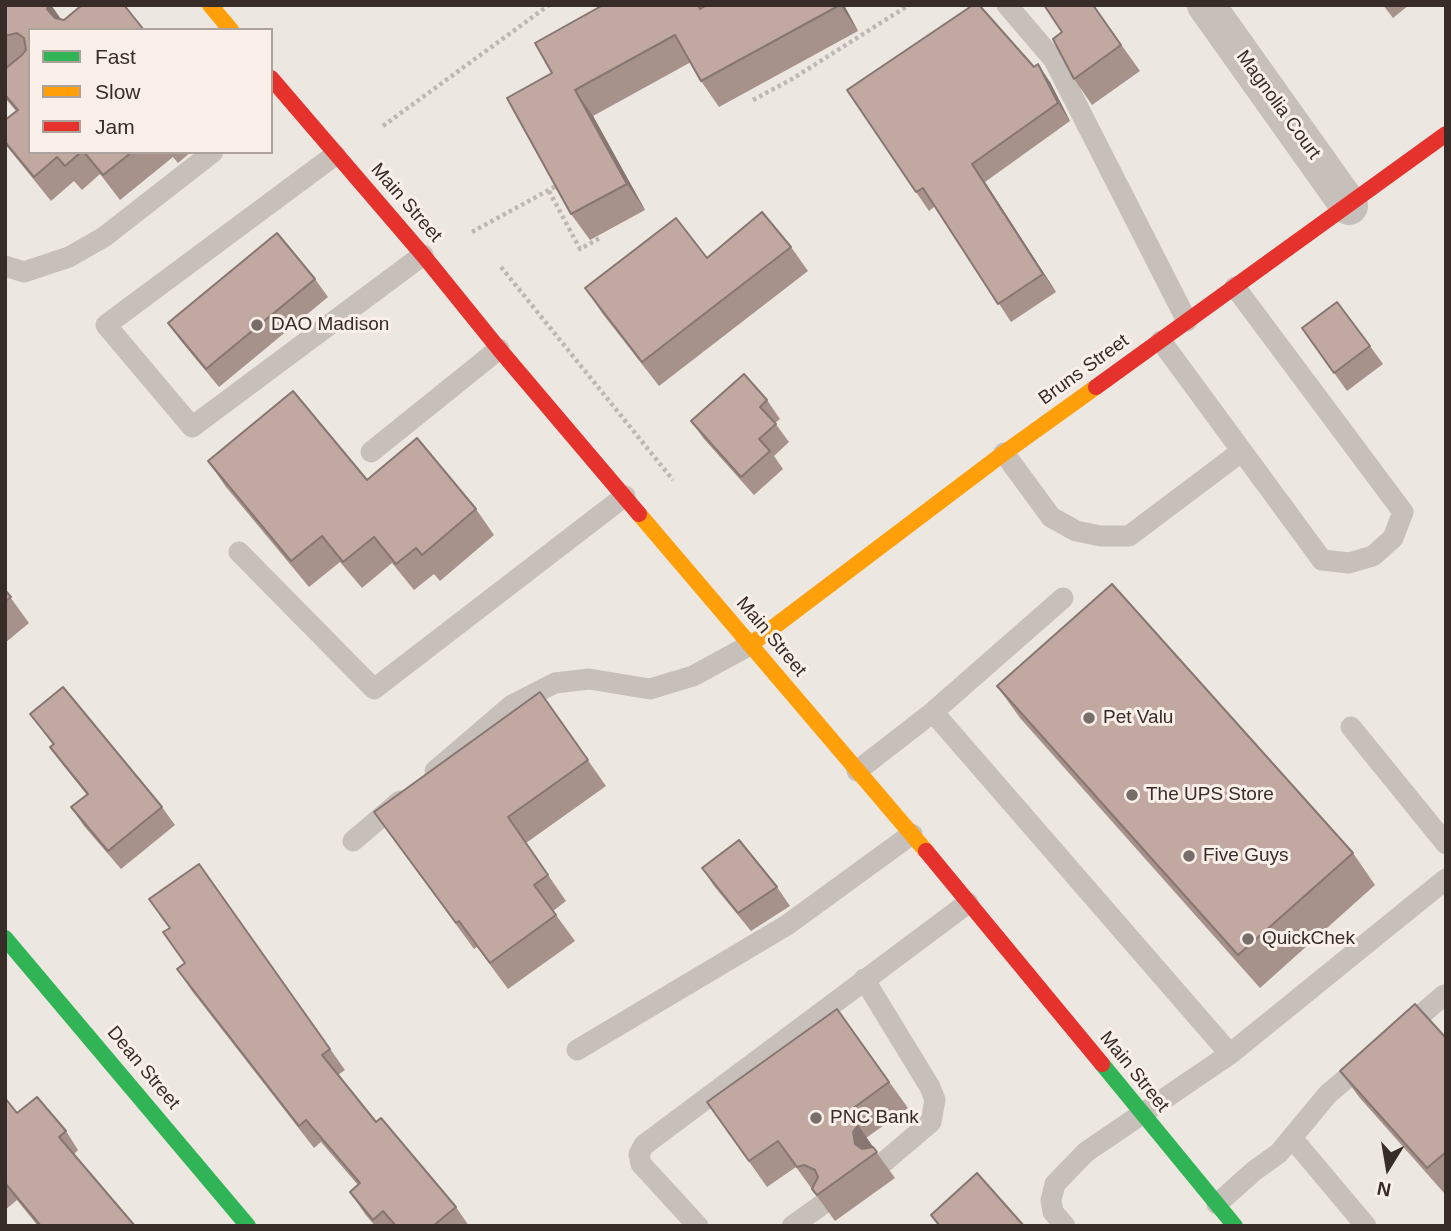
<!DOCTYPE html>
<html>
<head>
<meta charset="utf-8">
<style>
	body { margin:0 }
	#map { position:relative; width:1451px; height:1231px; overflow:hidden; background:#ede7e1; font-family:Helvetica,sans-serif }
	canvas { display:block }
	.frame { position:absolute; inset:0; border:7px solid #372c28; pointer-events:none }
	.legend { position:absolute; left:28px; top:28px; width:245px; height:126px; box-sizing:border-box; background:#faf0e9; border:2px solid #aca29c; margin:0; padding:9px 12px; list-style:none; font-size:21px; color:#372c28 }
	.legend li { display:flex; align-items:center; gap:14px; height:35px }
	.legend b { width:35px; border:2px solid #aca29c }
	.north { position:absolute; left:1353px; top:1133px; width:70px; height:70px; -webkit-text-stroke:5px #faf0e9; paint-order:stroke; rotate:191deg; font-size:19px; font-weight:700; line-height:28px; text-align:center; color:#372c28 }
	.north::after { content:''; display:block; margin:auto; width:24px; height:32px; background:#372c28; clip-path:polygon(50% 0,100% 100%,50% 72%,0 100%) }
</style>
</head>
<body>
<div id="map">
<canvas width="1451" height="1231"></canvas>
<div class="frame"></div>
<ul class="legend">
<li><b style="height:9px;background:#30b455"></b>Fast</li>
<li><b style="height:9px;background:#ff9f0a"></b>Slow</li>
<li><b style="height:9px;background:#e5322d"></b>Jam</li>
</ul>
<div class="north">N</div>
</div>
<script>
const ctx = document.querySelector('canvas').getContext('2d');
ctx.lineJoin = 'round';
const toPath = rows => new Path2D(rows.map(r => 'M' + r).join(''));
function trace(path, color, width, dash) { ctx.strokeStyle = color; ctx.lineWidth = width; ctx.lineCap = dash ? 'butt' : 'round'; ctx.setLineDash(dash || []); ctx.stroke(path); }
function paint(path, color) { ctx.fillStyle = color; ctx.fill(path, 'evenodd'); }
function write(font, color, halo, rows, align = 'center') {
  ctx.font = font + ' Helvetica,sans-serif'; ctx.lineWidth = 6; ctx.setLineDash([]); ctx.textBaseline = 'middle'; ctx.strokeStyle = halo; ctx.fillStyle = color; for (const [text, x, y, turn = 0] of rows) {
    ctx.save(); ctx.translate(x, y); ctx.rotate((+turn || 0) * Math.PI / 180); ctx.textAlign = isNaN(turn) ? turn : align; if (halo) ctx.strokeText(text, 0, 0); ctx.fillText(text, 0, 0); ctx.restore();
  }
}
const path = toPath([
	[753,100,792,79,909,5],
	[383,126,549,5],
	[549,191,580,249,600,238],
	[472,232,558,185],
	[501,267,673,480]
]);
const lane = toPath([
	[1007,5,1054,60,1187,321],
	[335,155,106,325,192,427,423,255],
	[5,266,24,272,69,257,104,237,213,152],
	[1161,341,1322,560,1349,563,1373,556,1393,538,1403,512,1235,287],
	[371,452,499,349],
	[1004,453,1051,517,1076,531,1101,536,1129,536,1242,451],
	[239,552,374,689,625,496],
	[933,712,1230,1054],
	[1351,727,1446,844],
	[435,771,512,705,555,683,589,679,650,689,693,676,750,645],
	[857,771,933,712,1063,598],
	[353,841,400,801],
	[864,979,930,1087,935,1100,931,1122,884,1162],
	[1402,1031,1444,995,1446,997],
	[577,1050,787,925,912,834],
	[1292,1138,1366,1226],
	[1217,1204,1254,1171,1279,1153,1328,1094,1367,1061],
	[698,1226,641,1164,639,1154,644,1145,968,903],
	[792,1226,823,1204],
	[1065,1226,1053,1212,1051,1200,1055,1184,1086,1152,1230,1054,1446,879]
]);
const street = toPath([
	[1206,5,1349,206]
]);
const fast = toPath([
	[5,938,248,1226],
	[1102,1064,1235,1226]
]);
const slow = toPath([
	[210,5,231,30],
	[639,514,926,851],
	[750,645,1004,453,1096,387]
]);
const jam = toPath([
	[271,78,423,255,499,349,639,514],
	[1096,387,1446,134],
	[926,851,1102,1064]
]);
const wall = toPath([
	[5,5,51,5,61,19,30,152,191,152,178,163,173,157,120,200,100,174,82,190,74,181,51,201,5,144,5,120,16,111,5,98],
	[603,5,701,5,703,8,844,5,858,31,719,107,701,81,691,62,593,116,645,210,590,240,571,214,552,73],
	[1093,5,1140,71,1092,105,1074,79],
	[1383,5,1409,5,1393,18],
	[1034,67,1050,82,1070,121,985,182,1056,292,1011,322,935,206,929,211,916,192],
	[791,247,808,271,659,386,602,313,585,288,707,258],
	[315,279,328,297,219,387,181,341,168,323],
	[1302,328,1370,346,1383,364,1347,391],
	[767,400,780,419,775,423,789,442,774,456,783,469,754,495,704,439,691,421],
	[208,461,367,480,476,509,494,535,440,581,434,574,414,590,392,563,362,588,340,562,309,587,226,487],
	[5,590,29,623,5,643],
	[997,686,1353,853,1375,885,1260,988,1020,718],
	[540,692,606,786,526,843,566,901,553,911,575,941,508,989,477,947,474,949,374,812],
	[30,714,162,807,175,825,121,869,84,826,71,807,87,795,63,765,50,747,53,745],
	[199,864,345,1070,338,1075,376,1122,456,1207,469,1226,375,1226,365,1214,350,1192,358,1185,321,1142,314,1148,192,991,177,969,185,963,170,928],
	[702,868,777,887,790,906,751,931,714,886],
	[837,1009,908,1108,866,1138,895,1178,835,1221,796,1167,767,1187,707,1102],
	[1446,1038,1445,1194,1359,1097,1340,1071],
	[5,1098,17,1113,66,1131,78,1150,74,1154,135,1226,38,1226,17,1200,5,1210]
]);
const shadedWall = toPath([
	[48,5,51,5,65,25,65,30,47,9],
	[840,5,844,5,858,31],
	[1038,64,1050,82,1070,121,1058,103],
	[575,90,593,116,645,210,627,184],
	[972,164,985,182,1056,292,1043,274],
	[858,1125,876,1151,866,1160,855,1144,853,1132]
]);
const building = toPath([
	[5,5,48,5,47,9,55,18,64,20,82,5,124,5,144,30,30,30,30,152,81,152,65,166,57,157,34,177,5,142,5,120,18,110,5,95,5,69,22,55,26,50,24,38,17,33,5,36,5,5],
	[603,5,698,5,700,9,707,5,840,5,701,81,675,35,575,90,627,184,571,214,507,98,552,73,535,43,603,5],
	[973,5,979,5,1034,67,1038,64,1058,103,972,164,1043,274,998,304,923,188,916,192,847,90,973,5],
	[1044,5,1093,5,1121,45,1074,79,1053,39,1062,32,1044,5],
	[84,152,132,152,103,175,84,152],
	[762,212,791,247,642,362,585,288,676,218,707,258,762,212],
	[277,233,315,279,206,369,168,323,277,233],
	[1337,302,1370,346,1334,373,1302,328,1337,302],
	[744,374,767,400,760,407,776,424,759,439,770,451,741,477,691,421,744,374],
	[293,391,367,480,417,438,476,509,422,555,416,548,396,564,374,537,343,562,322,536,291,561,208,461,293,391],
	[1112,584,1353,853,1238,955,997,686,1112,584],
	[5,590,11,597,5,601,5,590],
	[63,687,162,807,108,851,71,807,88,794,50,747,54,744,30,714,63,687],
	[540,692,588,760,508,817,548,875,534,885,556,915,490,963,459,921,456,923,374,812,540,692],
	[739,840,777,887,738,913,702,868,739,840],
	[199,864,330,1049,322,1055,376,1122,381,1118,456,1207,433,1226,396,1226,383,1211,373,1220,350,1192,360,1183,306,1120,299,1126,177,969,185,963,163,932,170,928,149,899,199,864],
	[1415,1004,1446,1038,1446,1152,1427,1168,1340,1071,1415,1004],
	[837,1009,889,1082,848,1112,858,1125,853,1132,855,1144,862,1149,873,1147,877,1152,817,1195,812,1189,818,1177,815,1170,804,1165,797,1167,778,1141,749,1161,707,1102,837,1009],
	[37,1097,66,1131,59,1137,135,1226,41,1226,5,1183,5,1098,17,1113,37,1097],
	[977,1173,1024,1226,940,1226,931,1215,977,1173]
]);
const markers = [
	[257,325,7,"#776d69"],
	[1089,718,7,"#776d69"],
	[1132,795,7,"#776d69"],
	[1189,856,7,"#776d69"],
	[1248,939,7,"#776d69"],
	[816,1118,7,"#776d69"]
];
const streetNames = [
	["Magnolia Court",1278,105,54],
	["Main Street",406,203,49],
	["Bruns Street",1084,370,-36],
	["Main Street",771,637,50],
	["Dean Street",143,1068,50],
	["Main Street",1134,1072,51]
];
const poiNames = [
	["DAO Madison",271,325],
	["Pet Valu",1103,718],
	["The UPS Store",1146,795],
	["Five Guys",1203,856],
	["QuickChek",1262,939],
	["PNC Bank",830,1118]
];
trace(path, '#bfb7b3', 4.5, [3.5, 3.5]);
trace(lane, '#c7bfba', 21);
trace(street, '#c7bfba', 38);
trace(fast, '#30b455', 16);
trace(slow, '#ff9f0a', 16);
trace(jam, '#e5322d', 16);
paint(wall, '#a6918b');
paint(shadedWall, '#877671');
paint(building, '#c1a9a2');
trace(building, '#877671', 2);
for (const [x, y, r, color] of markers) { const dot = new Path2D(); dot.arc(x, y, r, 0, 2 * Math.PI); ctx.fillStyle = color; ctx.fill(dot); trace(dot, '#faf0e9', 2.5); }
write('19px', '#372c28', '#faf0e9', streetNames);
write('19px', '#372c28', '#faf0e9', poiNames, 'left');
</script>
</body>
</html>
